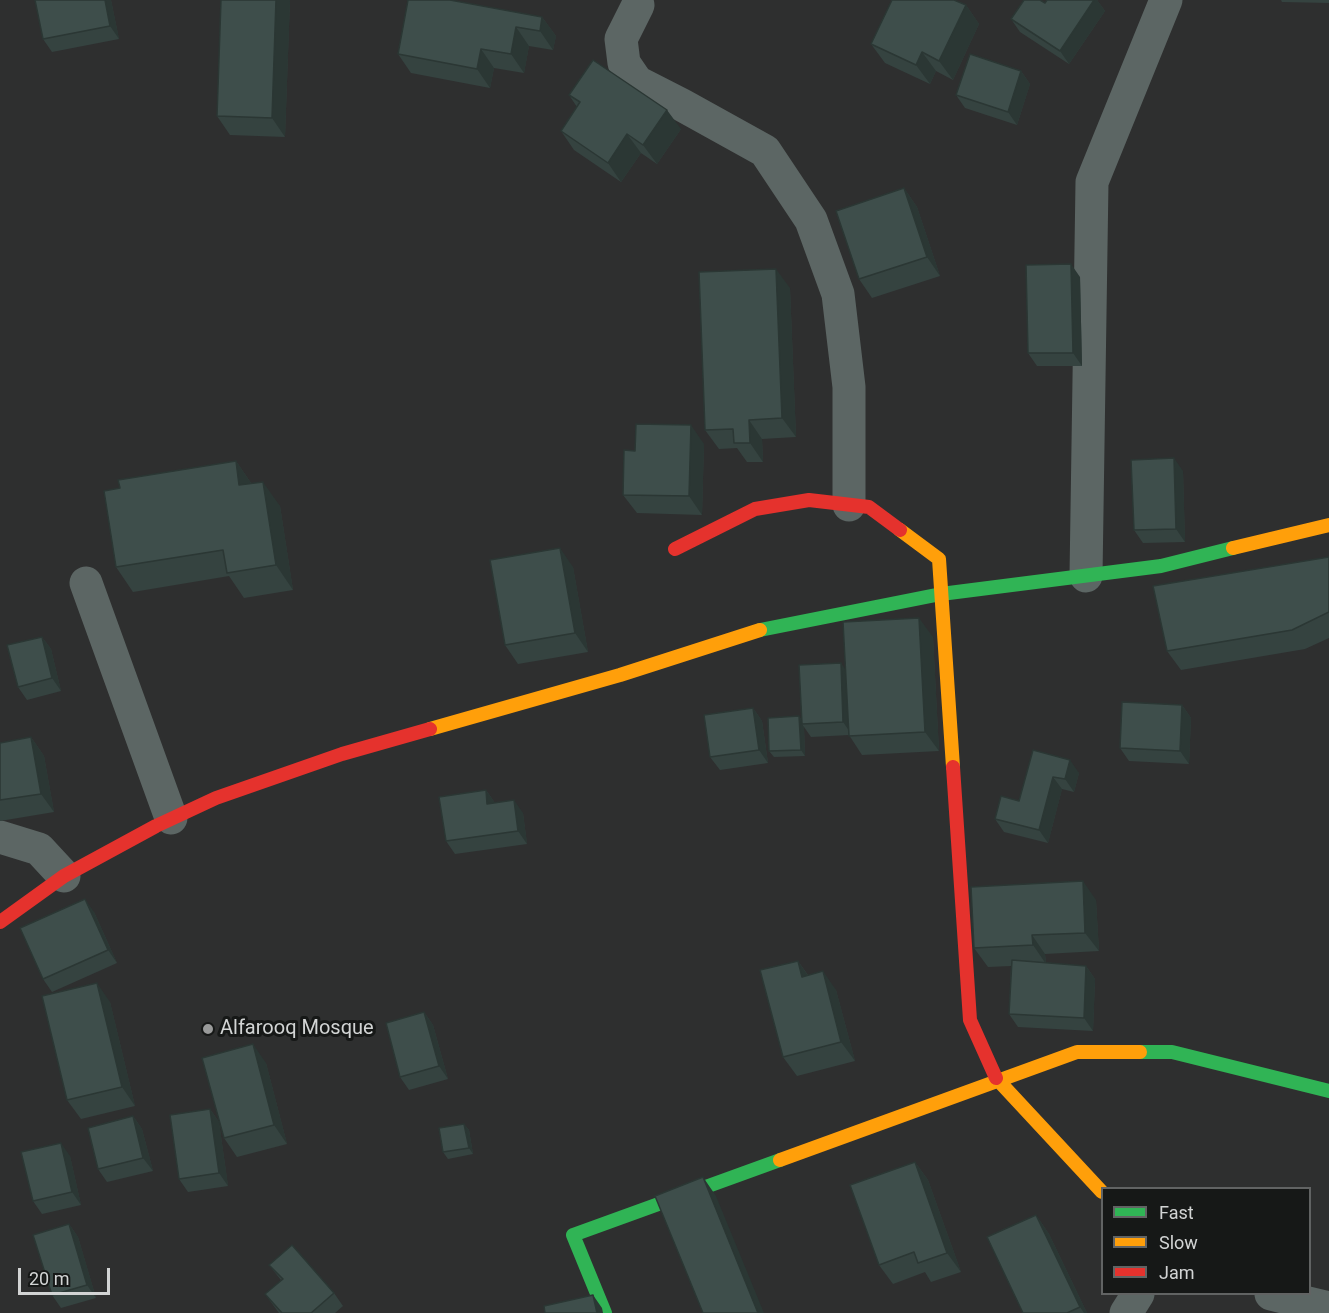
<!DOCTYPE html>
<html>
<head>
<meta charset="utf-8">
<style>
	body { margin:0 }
	#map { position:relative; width:1329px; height:1313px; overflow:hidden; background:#2e2f2f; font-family:Roboto,sans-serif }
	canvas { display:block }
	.legend { position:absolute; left:1101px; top:1187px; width:210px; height:108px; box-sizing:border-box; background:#161817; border:2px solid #616363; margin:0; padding:8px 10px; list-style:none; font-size:18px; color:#d2d4d4 }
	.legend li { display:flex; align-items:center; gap:12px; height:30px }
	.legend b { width:30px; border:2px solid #616363 }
	.scale { position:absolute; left:18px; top:1268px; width:92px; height:27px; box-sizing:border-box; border:3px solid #d2d4d4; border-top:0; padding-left:8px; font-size:18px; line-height:21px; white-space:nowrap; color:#d2d4d4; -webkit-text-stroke:4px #161817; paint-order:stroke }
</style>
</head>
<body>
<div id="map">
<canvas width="1329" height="1313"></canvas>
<ul class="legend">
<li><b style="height:8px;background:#30b455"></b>Fast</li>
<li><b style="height:8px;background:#ff9f0a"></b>Slow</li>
<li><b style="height:8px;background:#e5322d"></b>Jam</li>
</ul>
<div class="scale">20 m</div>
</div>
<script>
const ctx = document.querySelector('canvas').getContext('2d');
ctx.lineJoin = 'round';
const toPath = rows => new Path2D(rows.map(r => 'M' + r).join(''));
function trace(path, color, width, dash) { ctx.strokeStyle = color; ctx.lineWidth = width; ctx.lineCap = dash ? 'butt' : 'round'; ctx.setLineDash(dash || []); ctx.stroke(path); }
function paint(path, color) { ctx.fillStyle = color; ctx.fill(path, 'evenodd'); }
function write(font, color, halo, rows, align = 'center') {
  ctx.font = font + ' Roboto,sans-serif'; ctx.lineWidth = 6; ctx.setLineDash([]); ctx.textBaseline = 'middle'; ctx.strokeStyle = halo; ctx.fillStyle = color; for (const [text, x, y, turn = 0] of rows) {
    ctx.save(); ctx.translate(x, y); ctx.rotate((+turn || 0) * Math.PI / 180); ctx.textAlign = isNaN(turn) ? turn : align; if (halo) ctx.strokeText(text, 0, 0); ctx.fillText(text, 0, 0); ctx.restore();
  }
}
const street = toPath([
	[638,5,621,39,624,63,637,82,682,105,765,151,811,220,838,294,849,387,849,505],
	[1086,576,1092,182,1166,0],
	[86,583,171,818],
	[0,837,39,849,64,876],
	[1271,1294,1279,1296,1329,1308],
	[1126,1313,1138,1294]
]);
const fast = toPath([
	[760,630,941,594,1161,566,1233,548],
	[1140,1052,1172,1052,1329,1091],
	[605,1313,573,1235,780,1160]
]);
const slow = toPath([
	[900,530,939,559,953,767],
	[1233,548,1329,525],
	[430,729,620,675,760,630],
	[996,1078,1102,1192],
	[780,1160,1077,1052,1140,1052]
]);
const jam = toPath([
	[675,549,755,509,809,500,869,507,900,530],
	[953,767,970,1020,996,1078],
	[0,922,64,876,156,826,216,798,342,754,430,729]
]);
const wall = toPath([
	[111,0,119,39,52,52,43,39],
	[221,0,290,0,285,137,230,135,217,116],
	[1047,0,1097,0,1105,11,1069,64,1020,32,1011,19,1045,3],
	[1281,0,1329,0,1329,3,1282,2],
	[966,5,979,24,953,80,936,71,930,84,885,63,871,44],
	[542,17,556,36,553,50,529,46,524,73,494,68,490,88,411,73,398,54],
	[1021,71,1030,84,1017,125,965,108,956,95],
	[569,95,681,129,657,164,641,153,621,182,574,150,561,131,577,107],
	[904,188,917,207,940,276,872,298,859,279],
	[1080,277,1082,366,1037,366,1028,353],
	[790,288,796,437,762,439,763,462,747,462,737,448,719,449,705,430],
	[704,444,702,515,637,513,623,495,635,451],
	[236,461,251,483,280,506,293,590,244,598,229,576,133,592,116,567,120,488],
	[1183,471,1185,542,1143,543,1134,530],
	[1329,557,1329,638,1305,649,1181,670,1167,651],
	[573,567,588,652,518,664,505,645],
	[42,637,51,649,61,691,27,700,18,687],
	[933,637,939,751,862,755,849,735,811,737,804,727,805,756,774,757,769,751,799,716,801,719],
	[1182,705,1191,718,1189,764,1129,761,1120,748],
	[753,708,762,721,768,763,720,770,710,757],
	[31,737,44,756,54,812,0,821,0,743],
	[1033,750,1079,773,1074,792,1062,789,1048,843,1004,832,995,819,1019,801],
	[486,790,495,803,523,813,527,844,455,854,446,841],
	[1096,900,1099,951,1045,954,1046,963,1086,966,1095,979,1093,1031,1018,1027,1009,1014,1011,966,988,967,974,948],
	[94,912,117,963,52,992,43,979],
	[798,961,808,975,836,990,855,1061,797,1076,783,1057],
	[110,1002,135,1106,81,1119,67,1100],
	[424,1012,433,1025,448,1079,409,1090,400,1077],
	[266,1063,287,1144,237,1157,224,1138],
	[210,1109,219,1122,228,1186,188,1192,179,1179],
	[133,1116,142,1129,153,1171,107,1182,98,1169],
	[464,1124,469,1130,473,1154,448,1159,443,1152],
	[70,1156,81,1205,42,1214,33,1201],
	[915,1162,928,1180,961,1272,931,1282,925,1272,893,1284,879,1265],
	[1036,1215,1049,1234,1087,1313,1023,1313],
	[69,1224,78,1237,96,1298,61,1308,52,1295],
	[269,1265,334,1293,343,1306,335,1313,279,1313,265,1294,281,1280]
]);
const shadedWall = toPath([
	[105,0,111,0,119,39,110,26],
	[276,0,290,0,285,137,272,118],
	[1094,0,1097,0,1105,11,1069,64,1060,51],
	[966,5,979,24,953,80,939,61],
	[542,17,556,36,553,50,540,31],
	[516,27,529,46,524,73,511,54],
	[481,49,494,68,490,88,477,69],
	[922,52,936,71,930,84,916,65],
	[1021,71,1030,84,1017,125,1008,112],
	[667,110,681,129,657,164,643,145],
	[627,134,641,153,621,182,608,163],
	[904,188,917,207,940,276,927,257],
	[1071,264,1080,277,1082,366,1073,353],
	[776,269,790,288,796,437,782,418],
	[749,420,762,439,763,462,750,443],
	[691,425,704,444,702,515,689,496],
	[1174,458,1183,471,1185,542,1176,529],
	[236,461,253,486,239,485],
	[263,482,280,506,293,590,276,565],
	[560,548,573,567,588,652,575,633],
	[919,618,933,637,939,751,925,732],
	[42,637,51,649,61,691,52,678],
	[841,663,850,676,852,735,843,722],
	[1182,705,1191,718,1189,764,1180,751],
	[753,708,762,721,768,763,759,750],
	[799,716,804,723,802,724,804,727,805,756,801,750],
	[31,737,44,756,54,812,41,794],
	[1070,760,1079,773,1074,792,1065,779],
	[1053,777,1062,789,1048,843,1039,830],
	[486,790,495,803,487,804],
	[514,800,523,813,527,844,518,831],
	[1083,881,1096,900,1099,951,1085,933],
	[85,899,94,912,117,963,108,950],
	[1032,935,1045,954,1046,964,1033,945],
	[798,961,811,980,802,977],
	[1086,966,1095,979,1093,1031,1084,1018],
	[823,971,836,990,855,1061,841,1042],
	[97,983,110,1002,135,1106,122,1087],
	[424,1012,433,1025,448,1079,439,1066],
	[253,1044,266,1063,287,1144,274,1125],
	[210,1109,219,1122,228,1186,219,1173],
	[133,1116,142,1129,153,1171,143,1158],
	[464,1124,469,1130,473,1154,469,1148],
	[61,1143,70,1156,81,1205,72,1192],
	[915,1162,928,1180,961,1272,947,1253],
	[703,1177,716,1196,764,1313,758,1313],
	[1036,1215,1049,1234,1087,1313,1084,1313,1080,1307],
	[69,1224,78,1237,96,1298,87,1285],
	[593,1295,602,1308,603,1313,597,1313]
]);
const building = toPath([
	[35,0,105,0,110,26,43,39,35,0],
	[221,0,276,0,272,118,217,116,221,0],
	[408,0,450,0,542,17,540,31,516,27,511,54,481,49,477,69,398,54,408,0],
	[892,0,954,0,966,5,939,61,922,52,916,65,871,44,892,0],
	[1024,0,1040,0,1045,3,1047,0,1094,0,1060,51,1011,19,1024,0],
	[970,54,1021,71,1008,112,956,95,970,54],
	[593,60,667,110,643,145,627,134,608,163,561,131,580,102,569,95,593,60],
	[904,188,927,257,859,279,836,211,904,188],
	[1071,264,1073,353,1028,353,1026,265,1071,264],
	[776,269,782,418,749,420,750,443,734,443,733,429,705,430,699,272,776,269],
	[636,424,691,425,689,496,623,495,624,450,635,451,636,424],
	[1174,458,1176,529,1134,530,1131,460,1174,458],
	[236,461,239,485,263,482,276,565,227,573,223,550,116,567,104,491,120,488,118,480,236,461],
	[560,548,575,633,505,645,490,560,560,548],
	[1329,557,1329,612,1292,630,1167,651,1153,586,1329,557],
	[919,618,925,732,849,736,843,622,919,618],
	[42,637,52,678,18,687,7,645,42,637],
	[841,663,843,722,802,724,799,665,841,663],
	[1122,702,1182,705,1180,751,1120,748,1122,702],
	[753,708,759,750,710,757,704,715,753,708],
	[799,716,801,750,769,751,768,718,799,716],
	[31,737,41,794,0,800,0,743,31,737],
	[1033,750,1070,760,1065,779,1053,777,1039,830,995,819,1001,796,1019,801,1033,750],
	[486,790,487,804,514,800,518,831,446,841,439,797,486,790],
	[1083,881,1085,933,1032,935,1033,945,974,948,971,887,1083,881],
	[85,899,108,950,43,979,20,928,85,899],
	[1012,960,1086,966,1084,1018,1009,1014,1012,960],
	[798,961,802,977,823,971,841,1042,783,1057,760,970,798,961],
	[97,983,122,1087,67,1100,42,996,97,983],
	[424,1012,439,1066,400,1077,386,1023,424,1012],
	[253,1044,274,1125,224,1138,202,1058,253,1044],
	[210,1109,219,1173,179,1179,170,1115,210,1109],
	[133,1116,143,1158,98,1169,88,1128,133,1116],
	[464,1124,469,1148,443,1152,439,1128,464,1124],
	[61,1143,72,1192,33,1201,21,1152,61,1143],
	[915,1162,947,1253,918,1263,914,1252,879,1265,850,1185,915,1162],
	[703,1177,758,1313,703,1313,655,1196,703,1177],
	[1036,1215,1080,1307,1067,1313,1023,1313,987,1237,1036,1215],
	[69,1224,87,1285,52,1295,33,1235,69,1224],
	[292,1245,334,1293,311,1313,282,1313,265,1294,283,1279,269,1265,292,1245],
	[593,1295,597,1313,545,1313,544,1306,593,1295]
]);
const markers = [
	[208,1029,6,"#999a9a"]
];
const poiNames = [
	["Alfarooq Mosque",220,1029]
];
trace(street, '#5c6664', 33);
trace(fast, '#30b455', 14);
trace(slow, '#ff9f0a', 14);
trace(jam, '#e5322d', 14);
paint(wall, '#354340');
paint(shadedWall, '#2b3734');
paint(building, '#3e4e4b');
trace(building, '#2b3734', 1.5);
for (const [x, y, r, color] of markers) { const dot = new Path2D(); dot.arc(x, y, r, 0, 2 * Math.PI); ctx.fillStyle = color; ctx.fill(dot); trace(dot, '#161817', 2); }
write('20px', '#d2d4d4', '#161817', poiNames, 'left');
</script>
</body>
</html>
